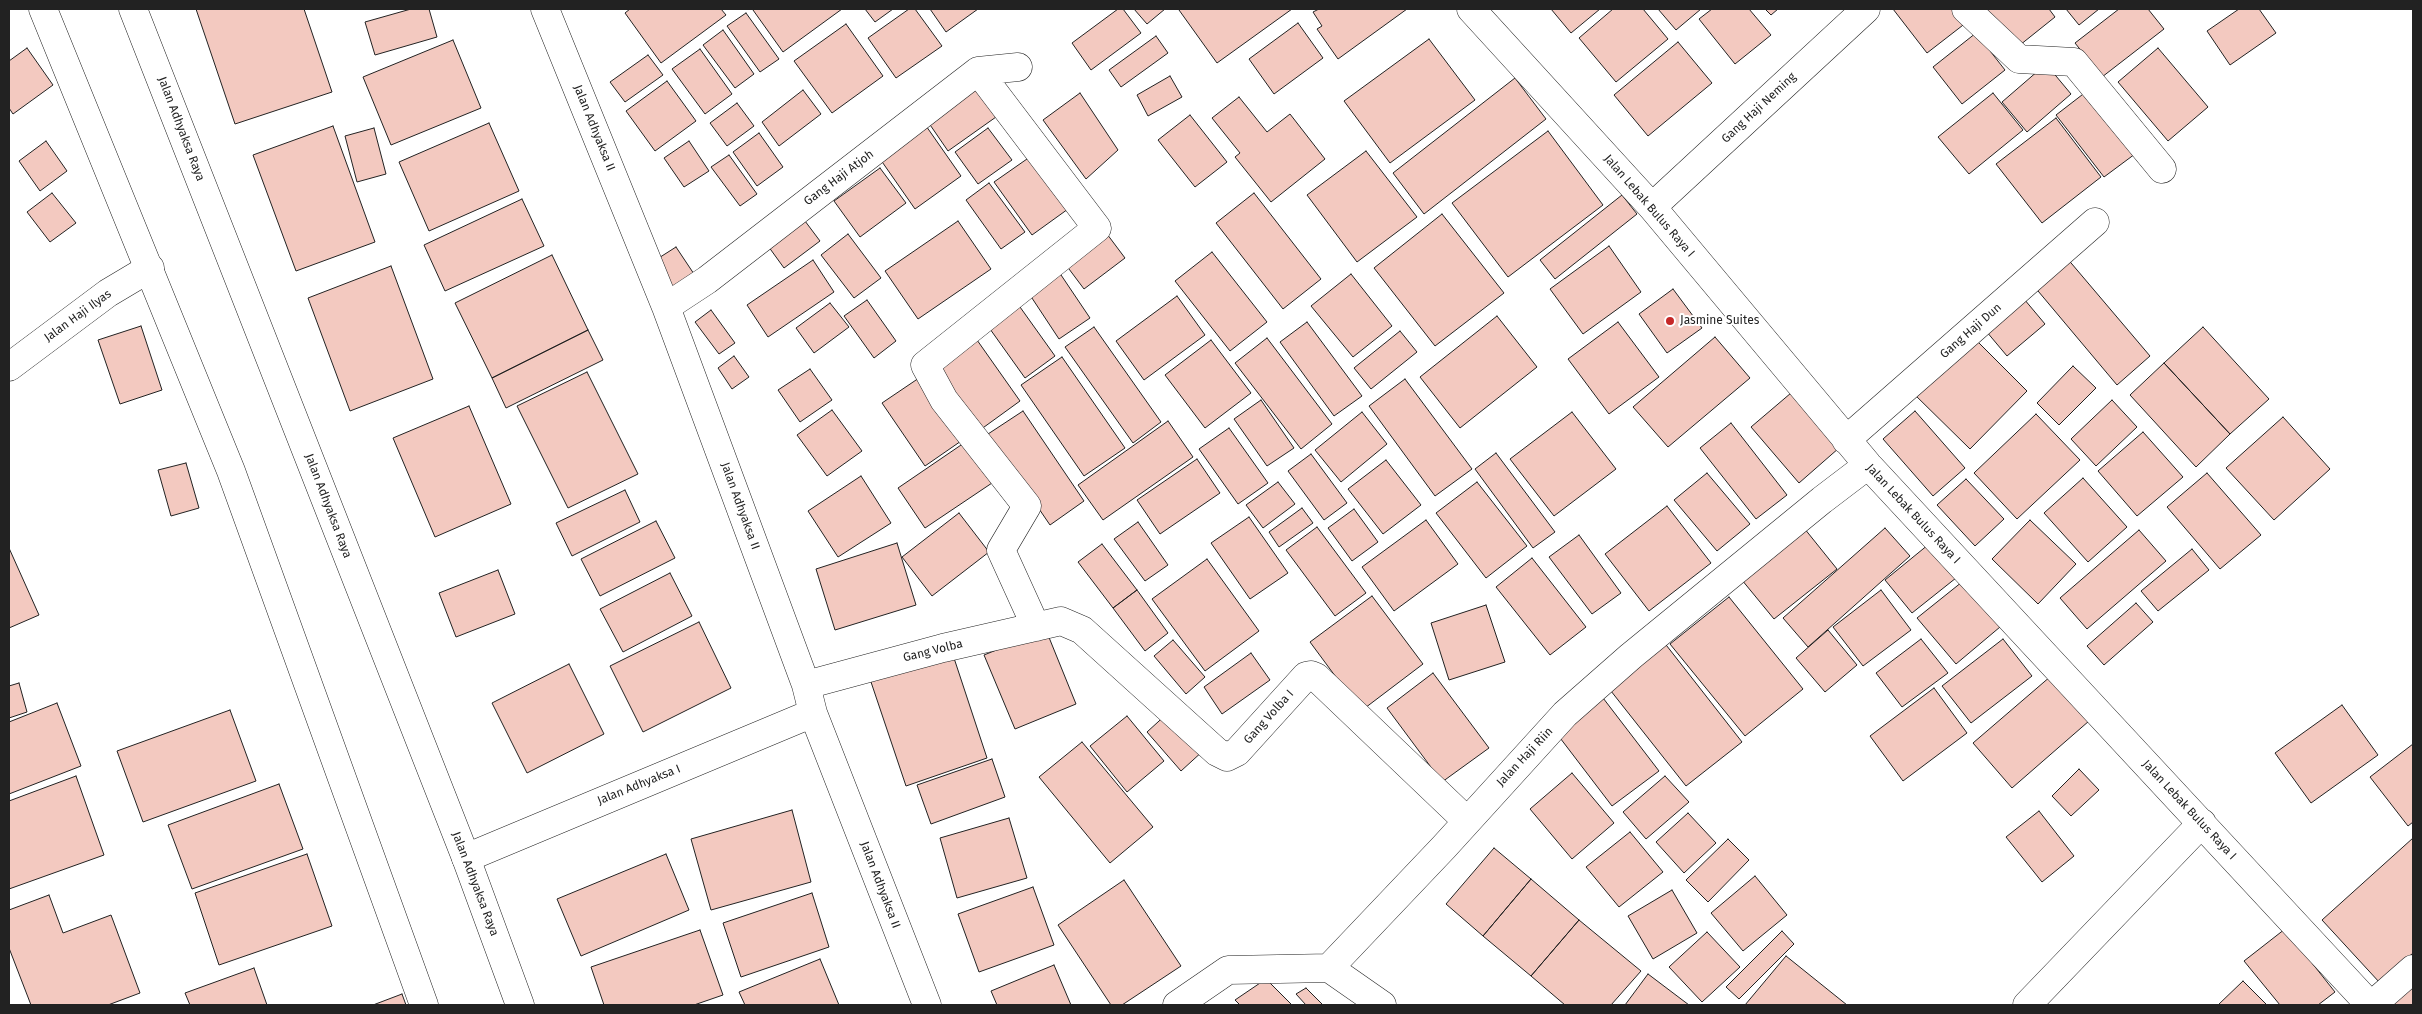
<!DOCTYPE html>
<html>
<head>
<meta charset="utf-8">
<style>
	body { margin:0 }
	#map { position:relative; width:2422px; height:1014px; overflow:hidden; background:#fff; font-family:"Fira Sans",sans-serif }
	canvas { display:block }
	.frame { position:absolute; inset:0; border:10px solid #222; pointer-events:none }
</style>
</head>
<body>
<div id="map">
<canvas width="2422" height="1014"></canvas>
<div class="frame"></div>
</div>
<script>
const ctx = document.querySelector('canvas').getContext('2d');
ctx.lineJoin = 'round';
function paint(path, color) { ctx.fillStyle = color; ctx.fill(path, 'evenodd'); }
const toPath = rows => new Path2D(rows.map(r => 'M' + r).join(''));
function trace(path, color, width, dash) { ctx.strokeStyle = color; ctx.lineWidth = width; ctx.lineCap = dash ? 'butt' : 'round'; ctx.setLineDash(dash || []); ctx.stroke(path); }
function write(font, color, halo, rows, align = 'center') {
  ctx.font = font + ' "Fira Sans",sans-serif'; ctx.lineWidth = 4; ctx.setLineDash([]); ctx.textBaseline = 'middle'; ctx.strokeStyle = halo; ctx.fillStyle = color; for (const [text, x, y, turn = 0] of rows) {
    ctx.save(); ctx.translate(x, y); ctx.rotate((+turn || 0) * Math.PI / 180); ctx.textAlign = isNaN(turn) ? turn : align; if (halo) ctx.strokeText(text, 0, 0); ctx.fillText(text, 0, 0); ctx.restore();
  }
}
const building = toPath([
	[196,9,304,9,332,92,235,124,196,9],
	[411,9,429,9,437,37,375,55,365,22,411,9],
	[630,9,721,9,726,15,661,63,625,13,630,9],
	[754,9,842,9,783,52,753,10,754,9],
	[865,9,893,9,875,22,865,9],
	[909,9,915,9,942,46,896,78,868,38,909,9],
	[930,9,978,9,946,32,930,9],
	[1118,9,1123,9,1141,33,1091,70,1072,43,1118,9],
	[1134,9,1165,9,1147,24,1134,9],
	[1181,9,1292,9,1217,63,1179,10,1181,9],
	[1319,9,1407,9,1338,59,1317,29,1322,26,1313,12,1319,9],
	[1551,9,1600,9,1571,33,1551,9],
	[1613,9,1643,9,1668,39,1616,82,1579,38,1613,9],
	[1658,9,1701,9,1676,30,1658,9],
	[1712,9,1749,9,1771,35,1735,64,1699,19,1712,9],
	[1765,9,1778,9,1771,15,1765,9],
	[1893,9,1957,9,1967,22,1927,53,1893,9],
	[1982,9,2049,9,2055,17,2015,49,1982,9],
	[2066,9,2099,9,2079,25,2066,9],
	[2119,9,2148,9,2164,29,2102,77,2075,43,2119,9],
	[2239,9,2259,9,2276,33,2230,65,2207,31,2239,9],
	[746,13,779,59,760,72,727,26,746,13],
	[1298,23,1323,58,1274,94,1249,59,1298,23],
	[846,24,883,76,832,113,794,61,846,24],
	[723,30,754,74,735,88,703,45,723,30],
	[1976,33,2005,70,1962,104,1933,67,1976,33],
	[1156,36,1168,53,1121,87,1109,70,1156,36],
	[1429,39,1475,100,1390,163,1344,101,1429,39],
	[453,40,481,108,391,145,363,77,453,40],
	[1678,42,1712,83,1648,136,1614,95,1678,42],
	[27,48,53,85,13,114,9,108,9,61,27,48],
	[2158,48,2208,107,2168,141,2118,82,2158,48],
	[700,49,732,94,705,114,672,69,700,49],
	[648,55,663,75,625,102,610,82,648,55],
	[2046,64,2071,94,2027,132,2002,102,2046,64],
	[1170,76,1182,97,1148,116,1137,95,1170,76],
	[1515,78,1546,119,1424,214,1393,173,1515,78],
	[667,81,696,121,655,151,626,111,667,81],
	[973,83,996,117,948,151,924,116,973,83],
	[2091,88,2139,151,2104,177,2056,115,2091,88],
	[803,90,821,114,779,146,762,122,803,90],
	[1080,93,1118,150,1086,179,1043,120,1080,93],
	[1993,93,2023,130,1969,174,1938,137,1993,93],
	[1239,97,1267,132,1290,114,1325,159,1271,202,1235,157,1240,153,1212,118,1239,97],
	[737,103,754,126,727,146,710,123,737,103],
	[1190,115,1227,162,1195,187,1158,140,1190,115],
	[2056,118,2101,177,2042,223,1996,164,2056,118],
	[489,123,519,191,429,231,399,162,489,123],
	[924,123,961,176,915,209,878,156,924,123],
	[333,126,375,242,296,271,253,155,333,126],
	[374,128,386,174,357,182,345,136,374,128],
	[988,128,1012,160,978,184,955,152,988,128],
	[1548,131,1603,205,1508,277,1452,203,1548,131],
	[759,133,783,167,757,186,733,152,759,133],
	[46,141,67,171,40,191,19,161,46,141],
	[689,141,709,171,684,187,664,158,689,141],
	[1366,151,1417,217,1357,262,1307,195,1366,151],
	[1037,152,1075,204,1032,235,994,182,1037,152],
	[729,155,757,194,740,206,711,167,729,155],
	[880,168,906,203,860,237,834,201,880,168],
	[989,183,1025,232,1001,249,966,200,989,183],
	[52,193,76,223,50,242,27,212,52,193],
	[1254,193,1321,279,1283,309,1216,223,1254,193],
	[1622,195,1637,214,1555,279,1540,260,1622,195],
	[522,199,544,246,445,291,424,245,522,199],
	[799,213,820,241,784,268,763,239,799,213],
	[1442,214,1504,293,1435,346,1374,268,1442,214],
	[958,221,991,269,918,319,885,271,958,221],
	[848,234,881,278,854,298,821,255,848,234],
	[1107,234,1125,258,1084,289,1066,265,1107,234],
	[1609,246,1641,292,1583,334,1550,289,1609,246],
	[676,247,698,280,677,295,654,261,676,247],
	[1212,252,1267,322,1230,351,1175,281,1212,252],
	[552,255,588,330,492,378,455,303,552,255],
	[2066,257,2150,356,2117,385,2033,285,2066,257],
	[813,260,834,292,768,337,747,305,813,260],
	[391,266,433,379,350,411,308,298,391,266],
	[1057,269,1090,318,1059,339,1026,289,1057,269],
	[1351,274,1392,326,1353,357,1311,306,1351,274],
	[1673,289,1702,328,1667,353,1639,314,1673,289],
	[2019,293,2045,324,2007,356,1981,325,2019,293],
	[1177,296,1205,335,1144,380,1116,341,1177,296],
	[867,300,896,341,874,358,844,316,867,300],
	[1015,300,1055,356,1025,378,985,322,1015,300],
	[830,303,849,327,814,353,796,328,830,303],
	[711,310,735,343,719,354,695,322,711,310],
	[1497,316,1537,367,1460,428,1420,377,1497,316],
	[1307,322,1362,396,1334,416,1280,342,1307,322],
	[1618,322,1659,377,1609,414,1568,359,1618,322],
	[141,326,162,390,120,404,98,340,141,326],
	[1094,327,1161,422,1133,443,1065,347,1094,327],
	[2203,327,2269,399,2230,434,2164,363,2203,327],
	[588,330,603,360,506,408,492,378,588,330],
	[1400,331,1417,352,1371,389,1354,368,1400,331],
	[1970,334,2027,391,1970,449,1912,392,1970,334],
	[1715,337,1750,378,1668,447,1633,407,1715,337],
	[1267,338,1332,424,1301,449,1235,363,1267,338],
	[977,340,1020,401,980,430,937,368,977,340],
	[1211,340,1251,393,1205,428,1165,375,1211,340],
	[734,356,749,377,732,389,718,368,734,356],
	[1062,357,1125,448,1084,476,1021,385,1062,357],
	[2164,363,2230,434,2196,467,2130,395,2164,363],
	[2073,366,2096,388,2059,425,2037,403,2073,366],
	[810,369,832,400,800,422,778,390,810,369],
	[587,372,638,474,568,508,517,406,587,372],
	[922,376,964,439,925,466,882,403,922,376],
	[1405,379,1472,469,1435,496,1369,406,1405,379],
	[1791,393,1839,448,1799,483,1751,427,1791,393],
	[1261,400,1294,448,1267,466,1234,419,1261,400],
	[2112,400,2137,427,2096,466,2071,439,2112,400],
	[469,406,511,504,435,537,393,438,469,406],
	[832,410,862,451,827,476,797,435,832,410],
	[1023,411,1084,501,1050,525,988,434,1023,411],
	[1915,411,1965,468,1933,496,1883,439,1915,411],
	[1362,412,1387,444,1341,482,1315,450,1362,412],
	[1572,412,1616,469,1554,516,1510,459,1572,412],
	[2036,414,2080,460,2017,519,1974,473,2036,414],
	[2283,417,2330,469,2274,520,2226,468,2283,417],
	[1168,421,1193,457,1103,520,1078,485,1168,421],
	[1731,423,1787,495,1756,519,1700,448,1731,423],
	[1229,428,1268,483,1238,504,1199,449,1229,428],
	[2143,432,2183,477,2137,516,2098,471,2143,432],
	[964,443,992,483,925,528,898,488,964,443],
	[1496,453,1555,532,1533,548,1475,469,1496,453],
	[1311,454,1347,503,1324,520,1288,471,1311,454],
	[1197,459,1220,493,1160,534,1137,500,1197,459],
	[1386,460,1421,505,1383,534,1348,489,1386,460],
	[186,463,199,508,171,516,158,470,186,463],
	[1707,473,1750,524,1717,551,1674,500,1707,473],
	[2207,473,2261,535,2220,569,2167,507,2207,473],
	[861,476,891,523,838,557,808,511,861,476],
	[2083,478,2127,527,2088,562,2044,513,2083,478],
	[1966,479,2004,519,1975,546,1937,505,1966,479],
	[1278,482,1295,504,1263,528,1246,505,1278,482],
	[1477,482,1527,546,1486,578,1436,513,1477,482],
	[625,490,640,522,572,556,556,523,625,490],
	[1667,506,1711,563,1649,611,1605,554,1667,506],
	[1302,508,1313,523,1279,547,1269,532,1302,508],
	[1354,509,1378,542,1352,561,1328,528,1354,509],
	[959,513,989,552,932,596,902,557,959,513],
	[1249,517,1288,573,1250,599,1211,543,1249,517],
	[1426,520,1458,564,1394,611,1362,567,1426,520],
	[2030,520,2076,564,2038,604,1992,559,2030,520],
	[656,521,675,558,600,596,581,559,656,521],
	[1138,522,1168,565,1145,581,1114,539,1138,522],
	[1800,523,1837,569,1774,619,1737,574,1800,523],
	[1317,527,1366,593,1335,616,1286,550,1317,527],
	[1885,528,1910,556,1808,647,1783,618,1885,528],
	[2139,530,2166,561,2087,629,2060,598,2139,530],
	[1579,535,1621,593,1592,614,1549,557,1579,535],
	[1934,540,1961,574,1912,613,1885,580,1934,540],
	[897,543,916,605,835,630,816,569,897,543],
	[1102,544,1137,590,1113,608,1078,562,1102,544],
	[9,548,39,615,9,628,9,548],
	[2192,549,2209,570,2158,611,2141,591,2192,549],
	[1532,558,1586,627,1550,655,1496,587,1532,558],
	[1207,559,1259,631,1205,671,1152,599,1207,559],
	[498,570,515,614,456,637,439,593,498,570],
	[670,573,692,616,623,652,600,609,670,573],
	[1962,582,2000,627,1956,664,1917,618,1962,582],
	[1137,590,1168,633,1145,651,1113,608,1137,590],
	[1881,590,1911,630,1863,666,1833,627,1881,590],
	[1372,596,1423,664,1361,711,1310,642,1372,596],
	[1729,597,1803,689,1745,736,1670,644,1729,597],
	[2136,603,2153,622,2104,665,2087,646,2136,603],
	[1486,605,1505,662,1449,680,1431,623,1486,605],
	[699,622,731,688,643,732,610,666,699,622],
	[1046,630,1076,704,1015,729,984,655,1046,630],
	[1828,630,1857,665,1825,692,1796,658,1828,630],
	[1921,639,1948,673,1902,707,1876,673,1921,639],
	[2003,639,2032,676,1971,723,1942,686,2003,639],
	[1173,640,1205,677,1186,694,1154,656,1173,640],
	[1663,641,1742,742,1686,786,1607,686,1663,641],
	[952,652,987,758,906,786,870,679,952,652],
	[1251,653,1270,680,1222,714,1204,687,1251,653],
	[569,664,604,734,527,773,492,703,569,664],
	[1433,673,1489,748,1442,782,1387,708,1433,673],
	[2051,676,2089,721,2012,788,1973,743,2051,676],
	[19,683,27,712,9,718,9,686,19,683],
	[1934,688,1967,733,1903,781,1870,736,1934,688],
	[1600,694,1659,771,1612,806,1554,730,1600,694],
	[57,703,81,766,9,794,9,722,57,703],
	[2342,705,2378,755,2311,803,2275,753,2342,705],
	[230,710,256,781,143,822,117,751,230,710],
	[1170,711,1204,750,1181,771,1147,732,1170,711],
	[1127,716,1164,761,1127,792,1090,746,1127,716],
	[1082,742,1153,827,1110,863,1039,777,1082,742],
	[2413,744,2413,822,2408,826,2370,777,2413,744],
	[992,759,1005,797,931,824,917,785,992,759],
	[2079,769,2099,790,2071,816,2052,796,2079,769],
	[1572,773,1614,823,1572,859,1530,809,1572,773],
	[76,776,104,855,9,889,9,801,76,776],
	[1665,776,1689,802,1646,839,1623,812,1665,776],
	[279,784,303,849,192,889,168,825,279,784],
	[792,810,811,882,711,910,691,839,792,810],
	[2039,811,2074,856,2042,882,2006,837,2039,811],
	[1688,813,1716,843,1684,873,1656,842,1688,813],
	[1009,818,1027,878,957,898,940,838,1009,818],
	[1630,832,1663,872,1619,907,1586,867,1630,832],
	[2413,838,2413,953,2380,983,2322,920,2413,838],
	[1728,839,1749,860,1708,902,1686,880,1728,839],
	[1494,848,1531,879,1483,936,1446,904,1494,848],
	[307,854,332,926,219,965,195,893,307,854],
	[666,854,689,910,581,956,557,899,666,854],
	[1755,876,1787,915,1743,951,1711,913,1755,876],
	[1531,879,1579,920,1531,976,1483,936,1531,879],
	[1124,880,1181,966,1122,1005,1111,1005,1058,925,1124,880],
	[1033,887,1054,945,979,972,958,914,1033,887],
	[1672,890,1697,933,1653,959,1628,916,1672,890],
	[812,893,829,947,741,977,723,923,812,893],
	[49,895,63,933,111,915,140,993,108,1005,31,1005,9,948,9,910,49,895],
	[1579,920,1641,971,1611,1005,1565,1005,1531,976,1579,920],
	[2285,929,2335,992,2318,1005,2280,1005,2244,961,2285,929],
	[700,930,723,995,694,1005,604,1005,591,967,700,930],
	[1782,931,1794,944,1739,999,1726,987,1782,931],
	[1707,932,1740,967,1702,1002,1669,967,1707,932],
	[1786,956,1847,1005,1745,1005,1786,956],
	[820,959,839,1005,745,1005,739,992,820,959],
	[1054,965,1071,1005,997,1005,991,991,1054,965],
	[254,968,267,1005,190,1005,185,993,254,968],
	[1648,974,1689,1005,1625,1005,1648,974],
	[1266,979,1292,1005,1240,1005,1235,1000,1266,979],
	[2243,981,2267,1005,2218,1005,2243,981],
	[2413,984,2413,1005,2389,1005,2413,984],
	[1306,988,1323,1005,1306,1005,1296,994,1306,988],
	[402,994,406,1005,373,1005,402,994]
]);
const street = toPath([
	[545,9,666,307,806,685,813,713,927,1005],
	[1471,9,1652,207,1868,465,2370,1005],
	[1966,9,2019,59,2074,62,2162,169],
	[978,71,1097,228,925,365,944,400,1027,506,1001,550,1036,627],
	[1652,207,1866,9],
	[666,307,707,280,978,71,1018,67],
	[9,367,108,293,150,268],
	[1846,440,2095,222],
	[806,685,943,648,1061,621,1082,630,1217,752,1227,757,1237,752,1306,676,1311,675,1316,677,1467,821],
	[466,858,813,713],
	[1329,968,1382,1005],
	[1177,1005,1228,970,1329,968,1444,847,1565,714,1631,656,1822,500,1868,465],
	[2027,1005,2202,823],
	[2372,1005,2413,969]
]);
const secondary = toPath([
	[43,9,231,471,424,1005],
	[133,9,466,858,520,1005]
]);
const markers = [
	[1670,321,5,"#c62828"]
];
const streetNames = [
	["Gang Haji Neming",1759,108,-43],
	["Jalan Adhyaksa II",594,128,68],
	["Jalan Adhyaksa Raya",181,129,69],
	["Gang Haji Atjoh",839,178,-37],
	["Jalan Lebak Bulus Raya I",1649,206,49],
	["Jalan Haji Ilyas",78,316,-36],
	["Gang Haji Dun",1971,331,-41],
	["Jalan Adhyaksa Raya",328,506,69],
	["Jalan Adhyaksa II",740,506,70],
	["Jalan Lebak Bulus Raya I",1913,514,47],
	["Gang Volba",933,651,-14],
	["Gang Volba I",1269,717,-48],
	["Jalan Haji Riin",1525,757,-47],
	["Jalan Adhyaksa I",639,785,-22],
	["Jalan Lebak Bulus Raya I",2189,810,47],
	["Jalan Adhyaksa Raya",475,884,69],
	["Jalan Adhyaksa II",880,885,69]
];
const poiNames = [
	["Jasmine Suites",1680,321]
];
paint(building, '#f3c9c0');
trace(building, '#222', 1);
trace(street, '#222', 29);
trace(secondary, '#222', 29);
trace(street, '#fff', 28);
trace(secondary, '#fff', 28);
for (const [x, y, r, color] of markers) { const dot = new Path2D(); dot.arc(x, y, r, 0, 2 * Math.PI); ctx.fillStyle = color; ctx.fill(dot); trace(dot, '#fff', 2); }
write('12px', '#222', '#fff', streetNames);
write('12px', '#222', '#fff', poiNames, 'left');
</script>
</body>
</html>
